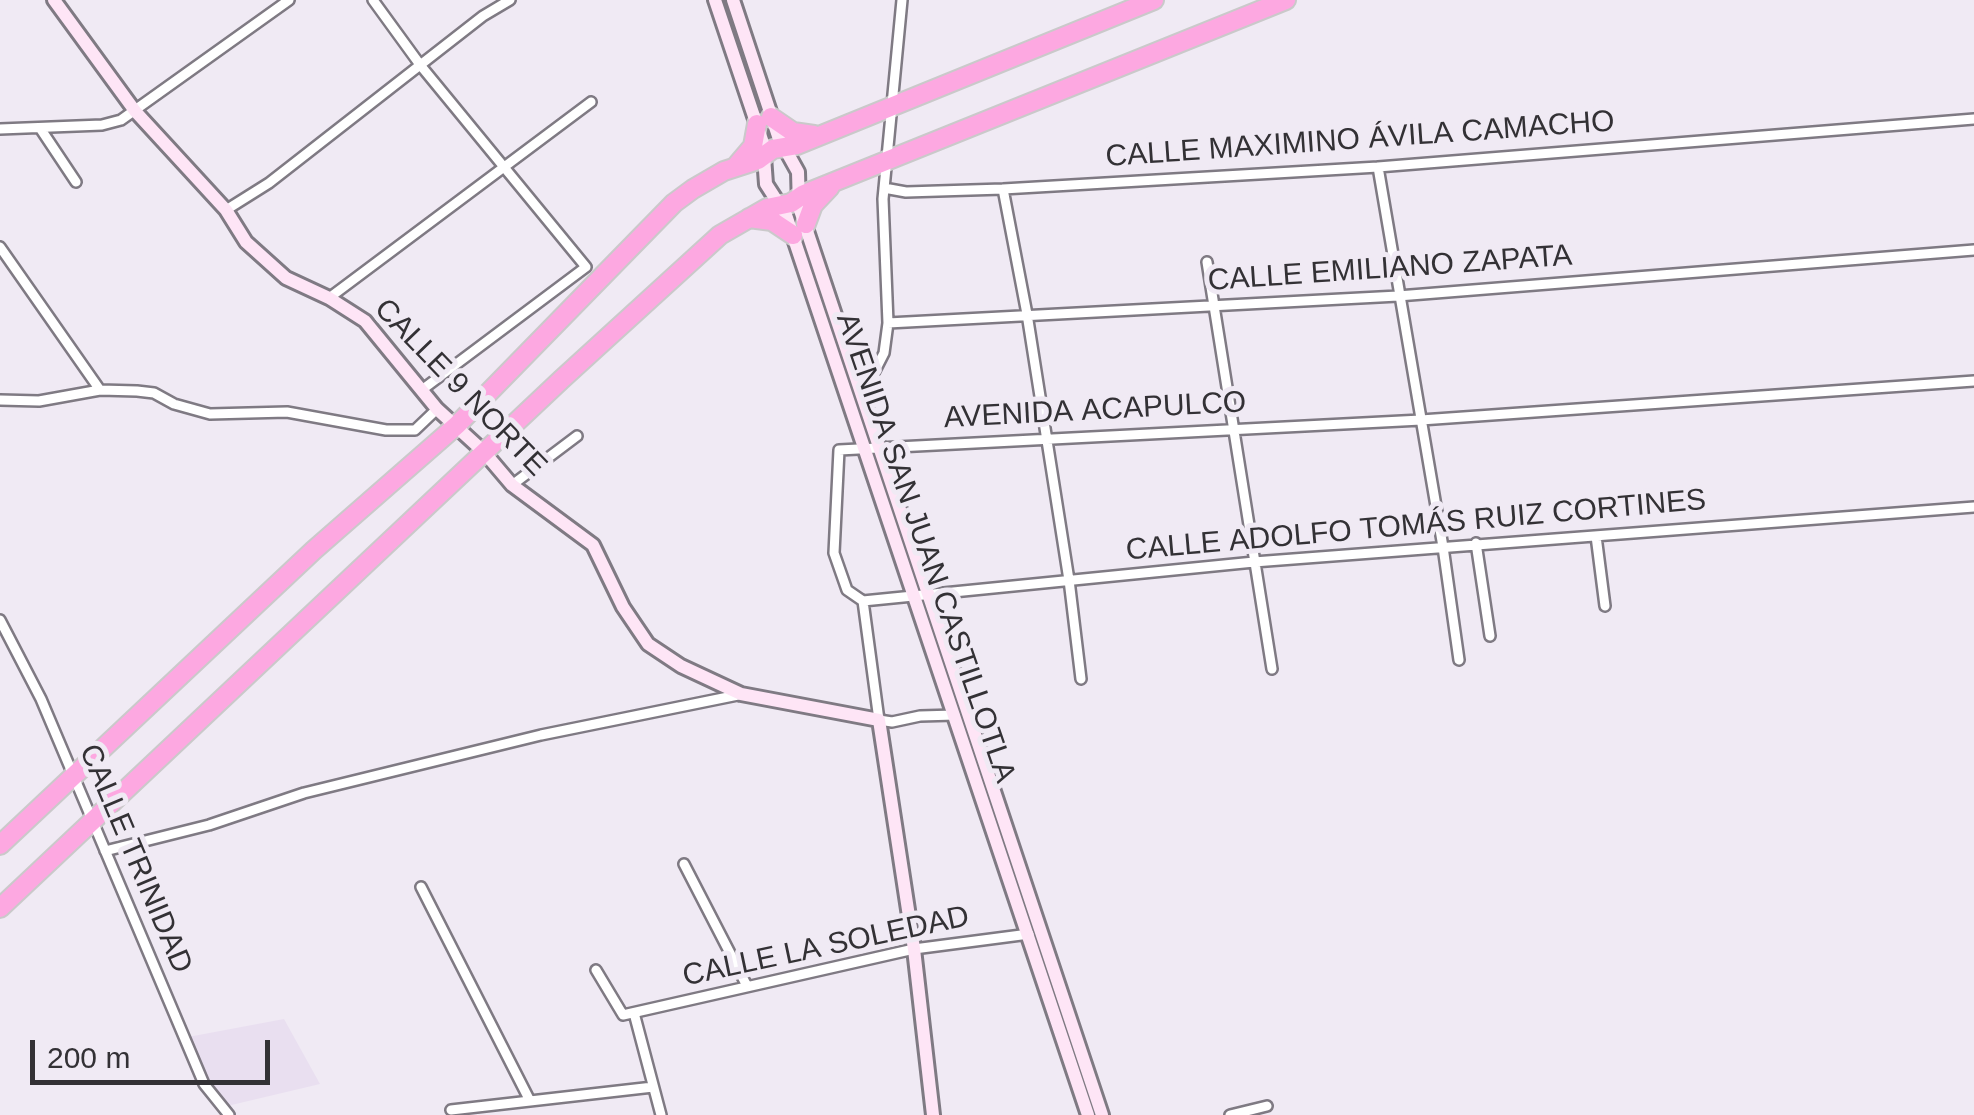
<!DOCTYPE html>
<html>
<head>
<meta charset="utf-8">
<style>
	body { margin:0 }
	#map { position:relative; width:1974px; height:1115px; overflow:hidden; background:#f0eaf4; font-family:Helvetica,sans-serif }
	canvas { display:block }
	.scale { position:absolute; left:30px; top:1040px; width:240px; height:45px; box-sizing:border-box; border:5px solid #333135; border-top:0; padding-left:12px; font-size:30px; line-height:35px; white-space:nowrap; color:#333135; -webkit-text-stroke:8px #f0eaf4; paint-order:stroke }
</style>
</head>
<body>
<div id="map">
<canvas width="1974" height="1115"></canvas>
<div class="scale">200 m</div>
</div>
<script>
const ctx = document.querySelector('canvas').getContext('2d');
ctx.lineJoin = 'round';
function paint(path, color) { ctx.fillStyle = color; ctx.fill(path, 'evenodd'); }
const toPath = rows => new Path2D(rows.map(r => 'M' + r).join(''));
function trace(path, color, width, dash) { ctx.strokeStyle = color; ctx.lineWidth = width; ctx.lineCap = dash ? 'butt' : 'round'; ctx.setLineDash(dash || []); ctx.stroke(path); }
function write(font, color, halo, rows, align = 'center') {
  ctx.font = font + ' Helvetica,sans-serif'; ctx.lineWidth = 10; ctx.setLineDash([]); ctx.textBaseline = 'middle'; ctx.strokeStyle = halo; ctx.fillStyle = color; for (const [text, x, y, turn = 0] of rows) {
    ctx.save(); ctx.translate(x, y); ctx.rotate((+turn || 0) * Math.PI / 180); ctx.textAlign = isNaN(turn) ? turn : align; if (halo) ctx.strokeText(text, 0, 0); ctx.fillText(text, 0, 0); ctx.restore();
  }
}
const built = toPath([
	[284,1019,320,1084,223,1107,209,1092,188,1037]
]);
const street = toPath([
	[373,0,421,66,586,267,423,389],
	[40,128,76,182],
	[0,129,102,125,121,120,289,0],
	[1378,167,1443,547,1459,660],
	[884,188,906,192,1003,189,1378,167,1974,119],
	[1003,189,1027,314,1069,580,1081,679],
	[226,210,269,183,483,16,510,0],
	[0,247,100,390],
	[1207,262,1272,669],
	[329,298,591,102],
	[888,323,1398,296,1974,250],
	[862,396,884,353,888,323,883,199,902,0],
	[0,400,39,401,100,390,137,391,154,393,174,404,210,414,287,412,386,430,415,430,437,409],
	[512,485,577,436],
	[1596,536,1605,606],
	[1476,543,1490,636],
	[863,601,847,590,834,553,839,450,1421,420,1974,381],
	[863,601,1254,562,1974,507],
	[863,601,879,720,892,722,920,716,955,715],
	[0,620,41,699,204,1084,229,1115],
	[105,851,209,825,304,793,541,735,738,695],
	[684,864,747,986],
	[421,887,529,1099],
	[596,970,623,1015,914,949,1029,934],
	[634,1013,661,1115],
	[451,1110,653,1087],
	[1230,1115,1267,1106]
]);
const secondary = toPath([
	[54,0,135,111,226,210,246,242,286,278,329,298,365,321,437,409,484,452,512,485,593,545,623,607,648,644,681,666,741,694,879,720,914,949,933,1115],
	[715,0,763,143,766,184,786,215,1088,1115],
	[733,0,778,136,798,172,799,207,1102,1115]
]);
const highway = toPath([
	[771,117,793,132,814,135],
	[736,166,753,146,757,124],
	[749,218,772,221,793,235],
	[806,224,813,205,830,187],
	[0,845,314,550,457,425,674,203,693,189,724,171,758,160,773,149,797,145,1154,0],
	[0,908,562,379,720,235,767,208,791,203,804,194,1286,0]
]);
const streetNames = [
	["CALLE MAXIMINO ÁVILA CAMACHO",1360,140,-4],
	["CALLE EMILIANO ZAPATA",1390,269,-4],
	["CALLE 9 NORTE",460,388,46],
	["AVENIDA ACAPULCO",1095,411,-3],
	["CALLE ADOLFO TOMÁS RUIZ CORTINES",1416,526,-5],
	["AVENIDA SAN JUAN CASTILLOTLA",925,548,71],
	["CALLE TRINIDAD",135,859,67],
	["CALLE LA SOLEDAD",826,947,-12]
];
paint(built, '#e9dff0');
trace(street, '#7f7a83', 14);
trace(secondary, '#7f7a83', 18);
trace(highway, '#cac9ca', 22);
trace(street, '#fff', 9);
trace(secondary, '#fee5f6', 12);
trace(highway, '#fda8e1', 18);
write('30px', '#333135', '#f0eaf4', streetNames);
</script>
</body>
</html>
